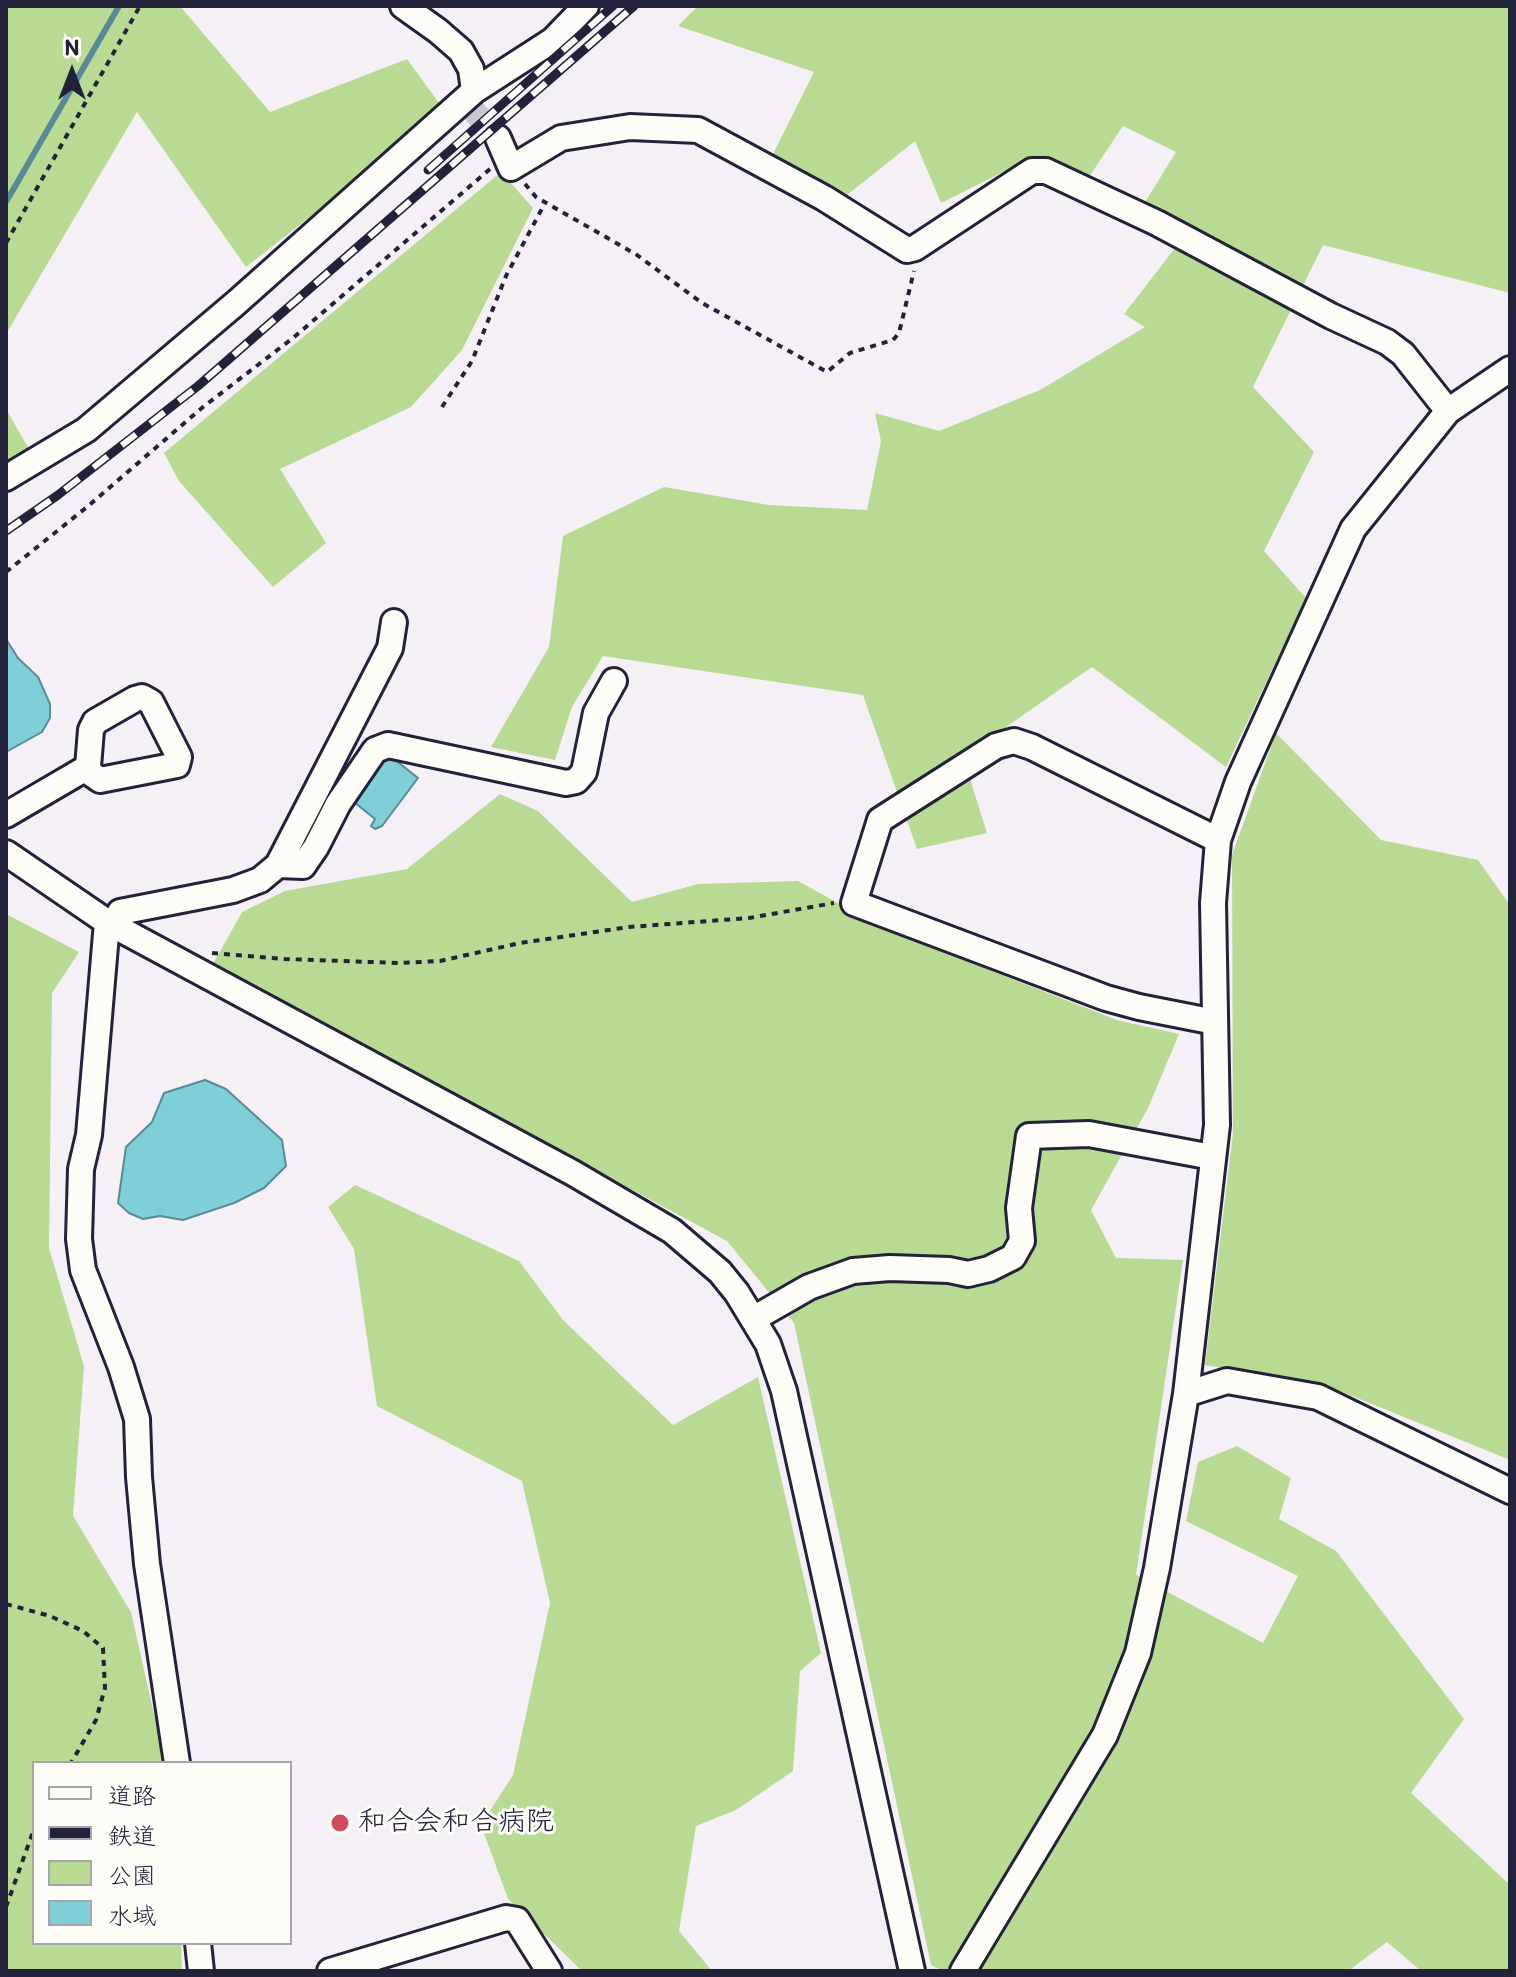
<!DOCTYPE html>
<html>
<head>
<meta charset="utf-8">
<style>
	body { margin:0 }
	#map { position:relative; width:1516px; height:1977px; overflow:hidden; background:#f5f0f6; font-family:Itim,"Klee One",sans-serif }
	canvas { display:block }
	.frame { position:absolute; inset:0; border:8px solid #22223b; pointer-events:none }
	.legend { position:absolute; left:32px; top:1761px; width:260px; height:184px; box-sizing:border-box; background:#fdfcf7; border:2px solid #a5a5ac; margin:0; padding:10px 14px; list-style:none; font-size:24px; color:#22223b }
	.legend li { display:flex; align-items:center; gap:16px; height:40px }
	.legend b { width:40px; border:2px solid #a5a5ac }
	.north { position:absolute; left:32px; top:32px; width:80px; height:80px; -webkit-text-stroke:6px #fdfcf7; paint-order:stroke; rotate:0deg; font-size:22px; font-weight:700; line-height:32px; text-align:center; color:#22223b }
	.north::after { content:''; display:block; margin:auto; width:28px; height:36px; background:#22223b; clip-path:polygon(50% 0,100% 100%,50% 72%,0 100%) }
</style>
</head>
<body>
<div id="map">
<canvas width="1516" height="1977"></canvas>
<div class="frame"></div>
<ul class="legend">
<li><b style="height:10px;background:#fdfcf7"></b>道路</li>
<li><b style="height:10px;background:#22223b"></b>鉄道</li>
<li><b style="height:22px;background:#b9da93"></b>公園</li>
<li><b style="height:22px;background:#7ecfd7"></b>水域</li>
</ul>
<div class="north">N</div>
</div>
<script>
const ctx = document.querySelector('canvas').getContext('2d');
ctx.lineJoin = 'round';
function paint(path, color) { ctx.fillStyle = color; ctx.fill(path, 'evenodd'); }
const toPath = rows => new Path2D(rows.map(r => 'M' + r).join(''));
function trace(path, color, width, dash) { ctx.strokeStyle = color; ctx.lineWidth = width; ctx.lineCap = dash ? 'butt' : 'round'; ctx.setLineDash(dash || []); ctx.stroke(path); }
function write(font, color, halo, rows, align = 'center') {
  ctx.font = font + ' Itim,"Klee One",sans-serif'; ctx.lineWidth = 6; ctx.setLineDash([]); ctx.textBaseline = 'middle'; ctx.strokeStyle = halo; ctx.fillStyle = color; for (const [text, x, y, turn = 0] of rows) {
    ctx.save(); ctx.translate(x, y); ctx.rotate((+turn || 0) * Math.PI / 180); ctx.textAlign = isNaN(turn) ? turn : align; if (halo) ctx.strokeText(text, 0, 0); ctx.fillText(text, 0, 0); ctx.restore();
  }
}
const green = toPath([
	[6,6,180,6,270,112,407,59,445,111,246,267,137,112,6,334],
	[698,6,1510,6,1510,293,1323,245,1253,387,1314,452,1264,551,1306,598,1226,767,1092,667,963,757,987,833,917,849,863,695,603,656,572,707,555,760,491,747,549,647,563,536,664,487,769,505,867,510,881,441,875,413,939,431,1040,390,1145,327,1124,314,1189,230,1142,207,1176,152,1123,126,1087,180,1025,161,941,203,915,141,842,199,772,156,814,72,678,26],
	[501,172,533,208,462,350,411,407,280,469,326,543,273,587,179,481,164,453],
	[6,409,33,456,6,472],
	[1276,733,1381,840,1478,860,1510,905,1510,1460,1335,1389,1205,1365,1233,1133,1232,855],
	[500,794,538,811,632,902,698,884,798,881,887,930,1117,1020,1179,1034,1148,1108,1091,1210,1116,1258,1183,1260,1136,1575,1263,1643,1298,1576,1186,1521,1198,1462,1237,1446,1291,1478,1279,1519,1336,1551,1464,1719,1411,1793,1510,1885,1510,1971,1421,1971,1387,1942,1348,1971,944,1971,931,1965,794,1323,727,1241,213,964,242,912,285,891,407,869],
	[6,914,79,952,52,993,49,1248,84,1366,73,1516,131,1612,165,1763,34,1763,34,1943,181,1943,182,1971,6,1971],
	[355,1185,519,1261,563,1320,673,1425,758,1377,821,1653,800,1671,793,1771,736,1810,696,1826,679,1931,712,1971,582,1971,508,1899,481,1825,513,1775,550,1603,522,1481,377,1406,354,1249,328,1207]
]);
const water = toPath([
	[6,639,18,658,38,677,50,704,50,718,42,732,6,752,6,639],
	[389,755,418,778,382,826,375,829,371,826,375,819,354,802,389,755],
	[205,1080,226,1089,282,1140,286,1166,264,1188,234,1203,183,1220,160,1216,143,1219,129,1213,118,1203,126,1147,152,1122,164,1093,205,1080]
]);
const stream = toPath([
	[6,202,119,6]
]);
const minorTunnel = toPath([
	[464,100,498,138]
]);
const path = toPath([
	[525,184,536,197,637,255,702,303,827,372,850,353,893,340,899,333,914,271],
	[6,243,140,6],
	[442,407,472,361,506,276,545,203],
	[6,572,87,507,203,407,293,338,490,169],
	[212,953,285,959,400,963,440,961,520,943,629,927,749,918,834,903],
	[6,1604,50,1616,83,1631,103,1648,105,1688,96,1720,71,1763],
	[6,1907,34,1829]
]);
const minor = toPath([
	[403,6,438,31,461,51,471,69,474,91],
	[498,138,511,168,561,138,630,127,698,130,824,198,907,250,915,248,1032,171,1046,171,1157,223,1331,316,1387,342,1403,354,1448,411],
	[6,478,86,430,236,303,474,91,553,40,586,6],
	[6,815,88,767,91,730,95,722,135,699,142,697,151,702,179,757,177,765,100,780,90,773,88,767],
	[6,853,107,922,573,1173,672,1231,720,1272,737,1293,768,1344,784,1391,912,1971],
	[278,865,303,866,316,847,338,804,375,750,388,745,566,783,576,781,584,772,596,713,614,681],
	[107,922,89,1135,81,1169,79,1239,83,1270,121,1367,137,1419,139,1477,147,1564,177,1763],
	[113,924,120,912,233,890,260,880,278,865,390,648,394,622],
	[1215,1022,1139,1007,1106,998,854,903,880,820,996,746,1014,741,1032,747,1218,840],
	[755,1318,809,1287,853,1271,890,1268,949,1270,968,1274,989,1269,1013,1257,1022,1241,1019,1208,1029,1136,1089,1134,1212,1157],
	[1186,1394,1227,1381,1318,1397,1510,1491],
	[198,1943,201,1971],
	[330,1971,506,1918,517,1920,549,1971],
	[963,1971,1105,1735,1138,1653,1157,1568,1186,1394,1217,1125,1213,903,1218,840,1238,782,1353,529,1448,411,1510,369]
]);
const rail = toPath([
	[428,170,613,6],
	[6,531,58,495,198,386,634,6]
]);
const markers = [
	[340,1823,10,"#d1495b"]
];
const poiNames = [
	["和合会和合病院",358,1823]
];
paint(green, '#b9da93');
paint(water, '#7ecfd7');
trace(water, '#598a99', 2);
trace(stream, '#598a99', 6);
trace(minorTunnel, '#cbc7d1', 24, [24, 12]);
trace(minor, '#22223b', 30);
trace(path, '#22223b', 4, [6, 6]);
trace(minor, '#fdfcf7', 24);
trace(rail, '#22223b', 9);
trace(rail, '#fdfcf7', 6, [18]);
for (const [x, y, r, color] of markers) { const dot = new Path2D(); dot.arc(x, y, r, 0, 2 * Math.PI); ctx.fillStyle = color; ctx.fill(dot); trace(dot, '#fdfcf7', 3); }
write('28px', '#22223b', '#fdfcf7', poiNames, 'left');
</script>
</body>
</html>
